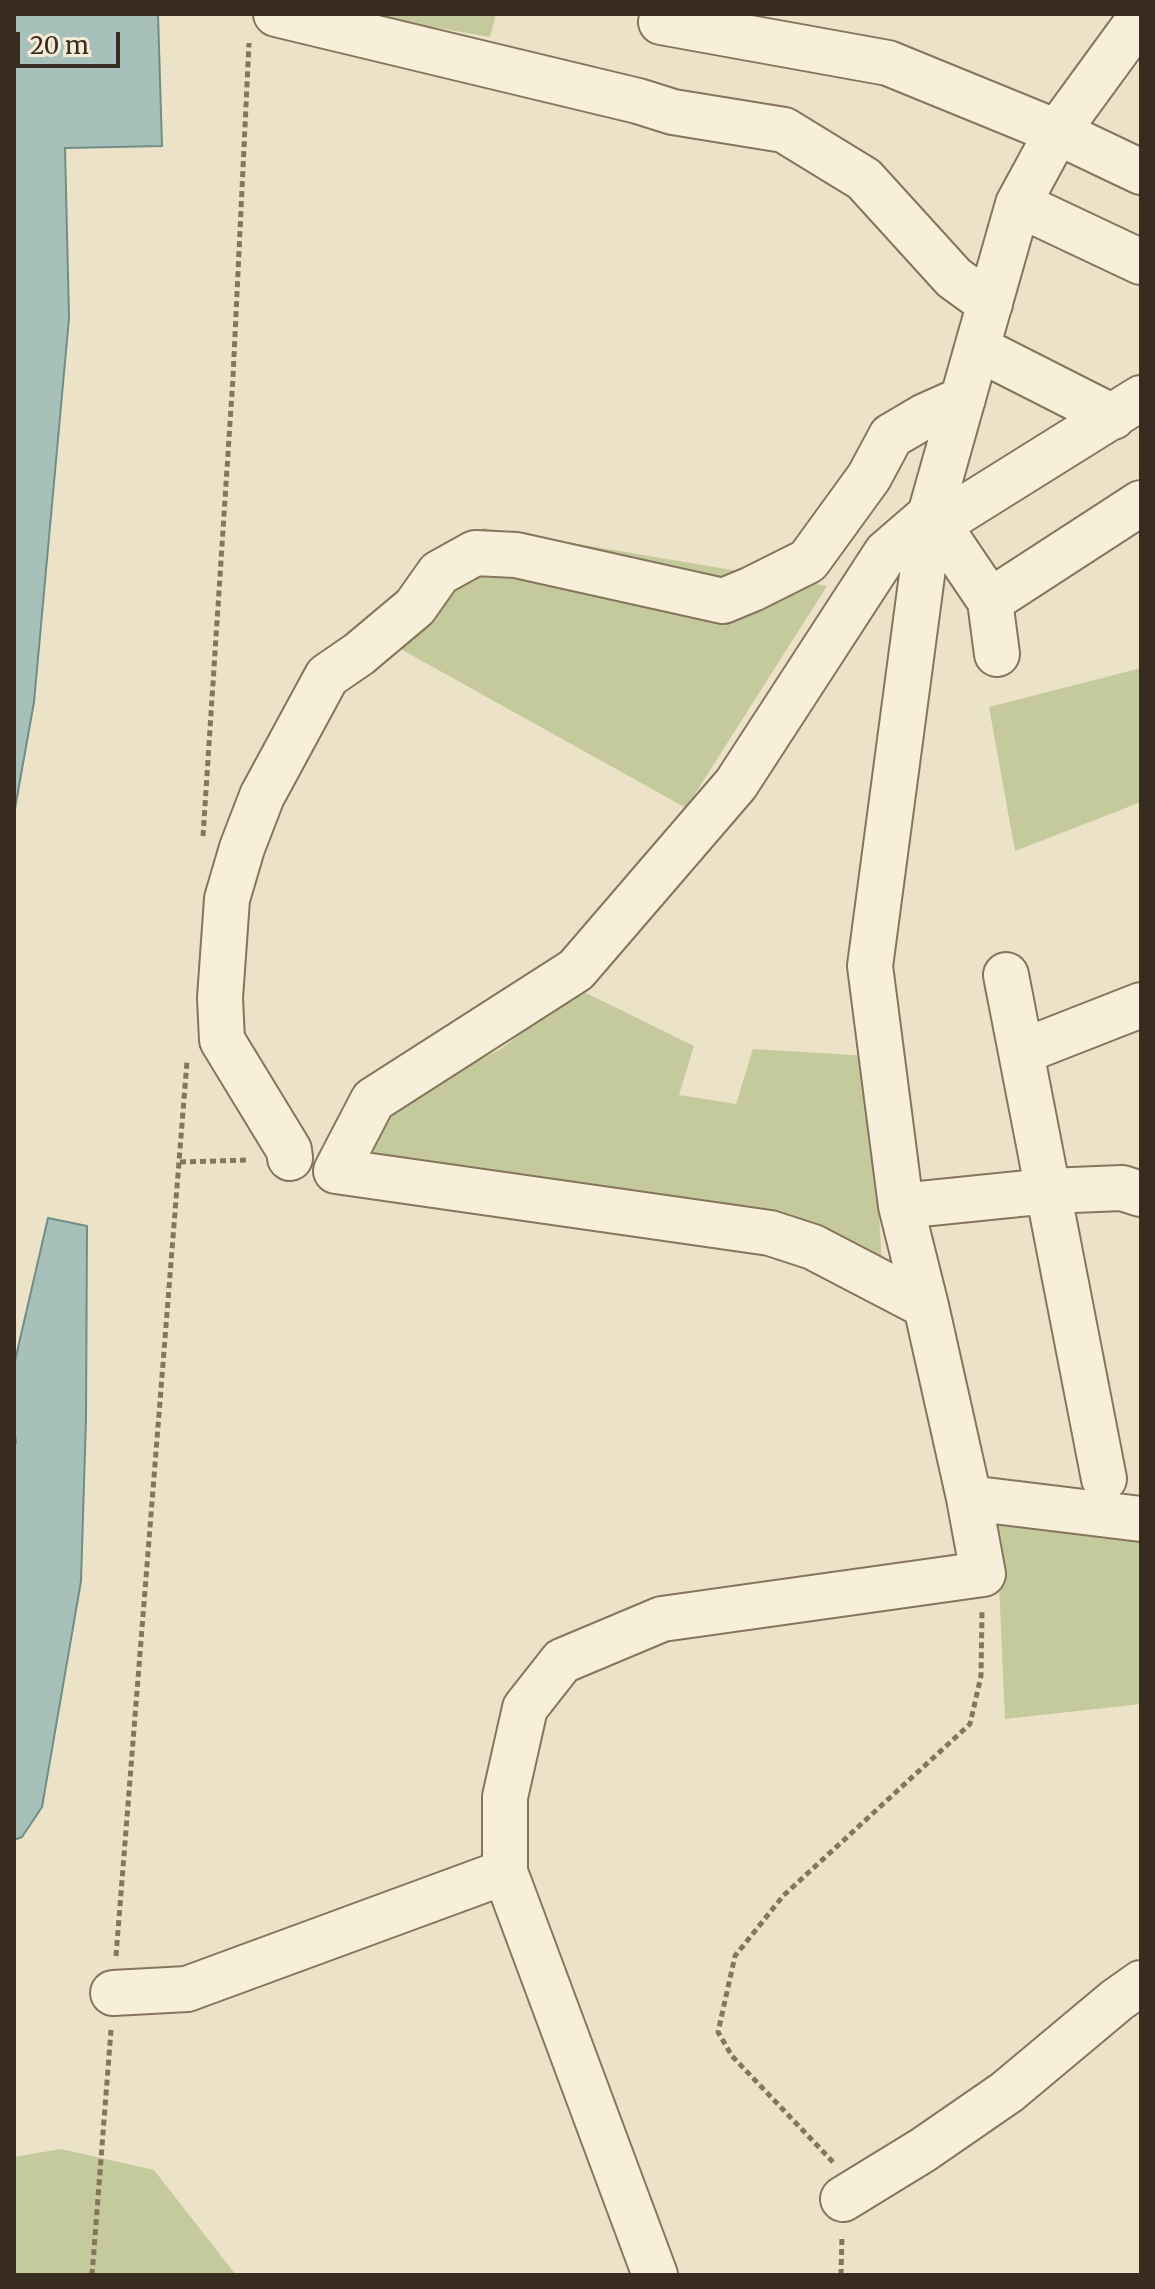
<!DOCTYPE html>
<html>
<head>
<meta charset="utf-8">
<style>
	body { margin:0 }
	#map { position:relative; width:1155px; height:2289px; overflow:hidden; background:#ece2c7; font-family:Merriweather,serif }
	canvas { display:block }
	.frame { position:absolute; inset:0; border:16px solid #382c20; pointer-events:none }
	.scale { position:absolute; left:16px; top:32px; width:104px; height:36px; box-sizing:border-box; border:4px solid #382c20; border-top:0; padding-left:10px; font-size:24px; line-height:28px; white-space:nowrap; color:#382c20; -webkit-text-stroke:6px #f4ecd6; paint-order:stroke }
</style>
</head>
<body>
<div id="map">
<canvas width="1155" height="2289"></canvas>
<div class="frame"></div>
<div class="scale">20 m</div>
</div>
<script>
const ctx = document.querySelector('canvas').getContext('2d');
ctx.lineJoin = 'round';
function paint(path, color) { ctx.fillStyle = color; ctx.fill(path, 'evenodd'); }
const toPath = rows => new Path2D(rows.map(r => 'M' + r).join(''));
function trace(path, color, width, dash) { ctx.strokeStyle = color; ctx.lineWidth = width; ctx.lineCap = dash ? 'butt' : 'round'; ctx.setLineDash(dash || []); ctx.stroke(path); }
const green = toPath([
	[358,14,496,14,490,37],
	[483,528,827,586,686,808,381,638],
	[1141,668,1141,802,1015,851,989,707],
	[578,989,694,1046,679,1095,736,1104,753,1049,869,1056,882,1264,365,1153,392,1104,501,1049],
	[996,1518,1141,1541,1141,1704,1005,1719],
	[61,2149,154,2170,236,2275,14,2275,14,2157]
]);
const water = toPath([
	[14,14,158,14,162,146,65,148,69,318,34,702,14,814,14,14],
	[48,1218,87,1226,86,1418,81,1581,42,1807,22,1837,14,1840,14,1444,16,1443,14,1427,14,1365,48,1218]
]);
const path = toPath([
	[203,836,233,377,249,43],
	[180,1162,249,1160],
	[116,1956,187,1061],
	[833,2162,732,2056,718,2032,735,1956,783,1896,970,1724,981,1676,982,1611],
	[92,2275,111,2030],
	[841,2275,842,2236]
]);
const minor = toPath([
	[276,14,638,101,673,112,784,130,864,179,954,278,990,304],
	[661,22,888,63,1057,132,1141,172],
	[1018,204,1141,262],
	[977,348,1113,417],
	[938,524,990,601,997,654],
	[928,531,1141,398],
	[990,601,1141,503],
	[1006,975,1104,1479],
	[1021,1052,1141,1005],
	[290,1158,289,1150,222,1040,220,998,227,899,242,848,262,796,327,676,359,654,415,607,439,573,475,553,516,555,723,601,752,589,808,561,869,477,891,436,925,416,963,399],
	[901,1206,1048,1191,1122,1188,1141,1194],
	[926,1306,813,1247,770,1233,336,1171,373,1100,576,970,736,784,886,553,930,515],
	[969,1498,1141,1519],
	[113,1993,187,1989,505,1872],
	[843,2199,923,2150,1007,2092,1117,2000,1141,1983],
	[655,2275,505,1872,505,1797,525,1708,562,1661,662,1619,983,1574,969,1498,926,1306,901,1206,870,966,930,515,977,348,1018,204,1057,132,1141,17]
]);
paint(green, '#c4ca9b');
paint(water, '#a8c0ba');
trace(water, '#6f8e87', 2);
trace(minor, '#87745d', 48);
trace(path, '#87745d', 5, [6, 4]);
trace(minor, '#f7efda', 44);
</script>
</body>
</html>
